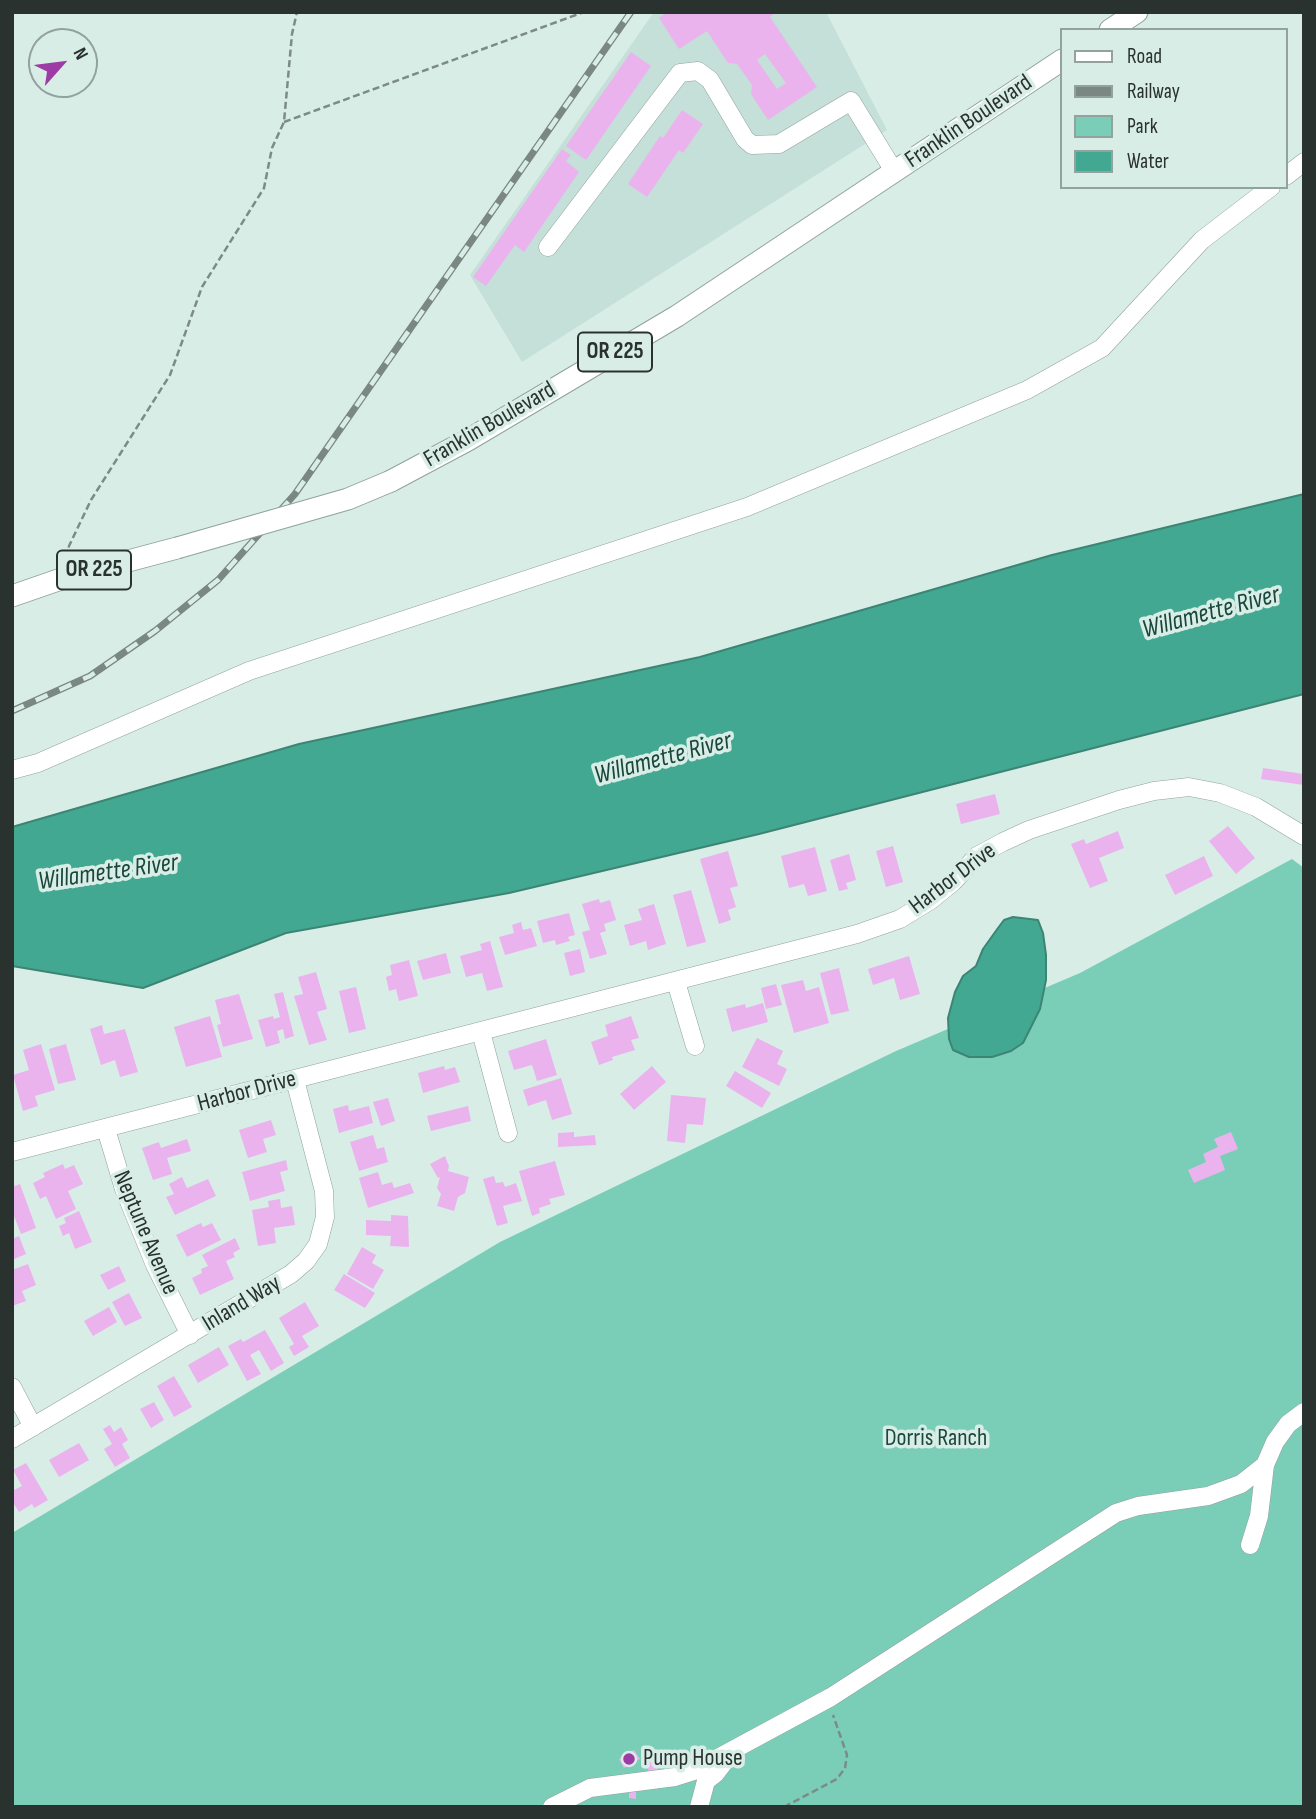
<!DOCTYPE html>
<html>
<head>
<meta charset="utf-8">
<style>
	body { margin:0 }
	#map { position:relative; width:1316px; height:1819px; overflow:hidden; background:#d9ede7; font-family:"Sofia Sans Condensed",sans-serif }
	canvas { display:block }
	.frame { position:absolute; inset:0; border:14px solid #2a3230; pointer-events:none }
	.legend { position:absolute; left:1060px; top:28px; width:228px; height:161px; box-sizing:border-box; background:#d9ede7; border:2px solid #93a29e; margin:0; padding:9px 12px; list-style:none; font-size:21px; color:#2a3230 }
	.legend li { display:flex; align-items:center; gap:14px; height:35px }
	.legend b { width:35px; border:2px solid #93a29e }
	.north { position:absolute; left:28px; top:28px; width:70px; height:70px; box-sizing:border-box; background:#d9ede7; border:2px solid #93a29e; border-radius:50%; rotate:62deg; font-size:19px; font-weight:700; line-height:28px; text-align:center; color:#2a3230 }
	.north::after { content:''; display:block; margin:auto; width:24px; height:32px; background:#9c3ca4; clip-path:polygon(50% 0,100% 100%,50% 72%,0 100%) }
</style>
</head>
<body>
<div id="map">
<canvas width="1316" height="1819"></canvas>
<div class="frame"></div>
<ul class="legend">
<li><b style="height:9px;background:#fff"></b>Road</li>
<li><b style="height:9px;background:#7a8783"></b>Railway</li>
<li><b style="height:19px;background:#7aceb8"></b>Park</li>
<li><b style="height:19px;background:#43a891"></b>Water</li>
</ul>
<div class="north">N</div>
</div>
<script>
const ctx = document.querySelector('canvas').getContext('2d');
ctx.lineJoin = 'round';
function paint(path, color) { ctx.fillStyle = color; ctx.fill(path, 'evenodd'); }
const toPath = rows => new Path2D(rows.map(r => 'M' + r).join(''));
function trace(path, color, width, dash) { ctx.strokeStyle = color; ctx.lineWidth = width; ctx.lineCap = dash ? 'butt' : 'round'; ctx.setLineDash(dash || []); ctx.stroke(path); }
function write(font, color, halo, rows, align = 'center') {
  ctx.font = font + ' "Sofia Sans Condensed",sans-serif'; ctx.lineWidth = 7; ctx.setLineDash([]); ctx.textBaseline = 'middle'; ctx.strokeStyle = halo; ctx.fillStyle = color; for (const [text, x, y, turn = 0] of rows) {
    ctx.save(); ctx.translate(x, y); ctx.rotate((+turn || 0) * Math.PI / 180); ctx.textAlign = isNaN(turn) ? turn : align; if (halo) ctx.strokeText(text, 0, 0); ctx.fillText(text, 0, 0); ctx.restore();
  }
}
const built = toPath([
	[654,12,826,12,887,130,522,362,470,275]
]);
const green = toPath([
	[1292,859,1304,868,1304,1807,12,1807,12,1533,500,1242,896,1051,1080,973]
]);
const water = toPath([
	[1304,494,1304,694,759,834,509,893,286,933,143,988,12,966,12,827,299,744,700,657,1052,555,1304,494],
	[1013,917,1038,920,1043,933,1046,955,1046,980,1040,1009,1023,1043,1011,1051,992,1057,969,1057,953,1050,949,1039,948,1018,955,992,963,976,976,966,983,949,998,928,1004,920,1013,917]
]);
const building = toPath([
	[667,12,776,12,770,17,817,87,768,120,751,94,752,85,737,64,728,63,707,31,679,49,659,18],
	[765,54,786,83,777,89,757,60],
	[631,52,651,66,586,160,566,146],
	[682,110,703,124,683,153,679,150,647,197,628,184,660,136,663,138],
	[562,149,571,155,566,161,579,172,524,252,515,245,486,286,473,277],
	[1263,768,1304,774,1304,785,1261,779],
	[995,794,1000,814,961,824,956,804],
	[1228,826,1255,858,1236,874,1209,841],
	[1118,831,1124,848,1099,858,1108,881,1090,888,1071,844,1084,839,1086,844],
	[893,846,903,882,886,887,876,851],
	[815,847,827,891,808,896,804,884,789,888,781,856],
	[728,851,738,886,730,888,736,907,728,910,731,920,719,924,700,859],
	[849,854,856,880,846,883,848,889,839,891,830,860],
	[1204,856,1213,876,1175,895,1165,875],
	[691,890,706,942,687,947,673,895],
	[599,899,600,903,610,900,616,920,604,924,606,931,600,933,607,954,590,959,582,932,590,930,582,904],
	[654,904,666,944,648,950,646,941,630,946,624,925,642,920,638,909],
	[569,913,575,935,568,937,570,941,556,945,555,940,543,943,537,921],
	[521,922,523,930,531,928,537,946,505,955,499,937,514,933,512,925],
	[490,941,503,987,487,991,482,973,466,977,460,956,482,950,480,944],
	[580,949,585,972,570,976,564,953],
	[446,953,451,973,423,980,417,961],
	[909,956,920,994,900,1000,894,978,873,985,868,969],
	[409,960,418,996,399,1001,396,989,389,991,386,977,392,975,390,965],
	[839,968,849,1011,831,1015,820,973],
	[316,972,327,1009,317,1012,327,1040,309,1045,294,996,303,994,298,977],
	[803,980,806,991,819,987,829,1023,794,1033,781,985],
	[776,984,782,1005,766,1009,761,988],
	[356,987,366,1029,349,1033,339,991],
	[283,992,294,1036,285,1039,283,1029,277,1031,280,1043,266,1047,258,1020,273,1016,274,1019,280,1017,274,994],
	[239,994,253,1039,223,1047,217,1025,221,1024,215,1000],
	[763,1003,768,1022,732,1032,726,1009,745,1004,746,1008],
	[210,1016,222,1057,186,1067,174,1027],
	[631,1016,639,1038,631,1040,635,1050,612,1057,613,1060,599,1065,591,1042,608,1036,605,1025],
	[102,1025,104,1034,125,1029,138,1072,120,1077,115,1060,101,1065,90,1029],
	[757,1038,783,1051,777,1064,787,1069,779,1086,742,1067],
	[546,1039,557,1075,537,1081,532,1065,514,1070,508,1051],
	[41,1044,55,1090,35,1096,38,1106,23,1111,13,1075,29,1070,23,1050],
	[66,1044,76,1080,58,1084,49,1049],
	[444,1066,445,1070,455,1067,460,1082,423,1093,418,1073],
	[652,1066,666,1082,634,1110,620,1094],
	[735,1071,771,1093,762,1108,726,1086],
	[561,1078,572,1114,552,1120,546,1100,528,1106,523,1090],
	[671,1095,706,1098,703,1125,687,1124,685,1143,667,1141],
	[388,1098,395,1121,381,1126,373,1102],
	[348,1105,349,1111,369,1106,373,1123,339,1133,333,1109],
	[468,1106,471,1121,431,1131,427,1116],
	[271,1120,276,1135,263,1139,267,1152,248,1158,239,1130],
	[574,1132,574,1137,595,1135,596,1145,558,1147,558,1133],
	[1231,1132,1238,1149,1220,1156,1225,1170,1194,1183,1188,1170,1206,1162,1203,1154,1218,1147,1214,1139],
	[373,1135,377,1149,384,1147,388,1162,359,1171,350,1142],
	[187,1139,191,1151,167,1158,172,1174,153,1180,142,1148,159,1142,161,1148],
	[445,1156,449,1166,448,1171,469,1177,465,1193,458,1197,454,1211,437,1206,441,1194,437,1188,440,1177,438,1178,430,1164],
	[286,1160,288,1170,280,1172,285,1191,250,1201,242,1172],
	[555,1161,565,1195,549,1199,551,1204,539,1208,540,1213,532,1216,519,1171],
	[63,1164,65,1169,74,1165,83,1184,68,1191,76,1209,56,1219,46,1196,40,1199,33,1183,45,1177,43,1173],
	[378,1172,382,1185,392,1182,394,1188,410,1183,414,1193,368,1208,359,1178],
	[494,1176,496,1183,503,1182,505,1187,516,1183,522,1201,503,1206,508,1223,497,1226,483,1179],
	[182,1177,187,1188,208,1179,216,1196,175,1215,166,1197,174,1194,169,1184],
	[20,1184,36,1228,21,1234,12,1211,12,1187],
	[280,1199,281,1208,292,1206,295,1225,274,1228,276,1243,258,1246,252,1210,269,1207,268,1201],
	[79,1211,92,1242,75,1249,69,1233,63,1236,59,1226,66,1223,64,1218],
	[391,1215,408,1216,409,1247,390,1246,391,1236,366,1235,366,1220,391,1221],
	[201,1223,203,1227,212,1223,221,1240,187,1257,176,1235],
	[19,1236,26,1254,12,1260,12,1239],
	[235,1238,240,1249,233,1253,235,1257,226,1261,234,1279,200,1295,192,1278,202,1273,201,1269,208,1266,202,1255],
	[362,1247,376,1255,372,1263,384,1270,373,1289,347,1274],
	[28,1264,36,1285,22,1291,26,1301,12,1306,12,1270],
	[119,1266,126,1281,108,1290,100,1275],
	[344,1274,375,1293,365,1308,334,1290],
	[129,1293,142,1318,125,1326,112,1302],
	[305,1302,319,1326,302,1336,309,1347,294,1356,289,1347,294,1344,279,1318],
	[109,1307,117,1322,93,1336,84,1321],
	[265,1330,284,1363,271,1371,259,1350,250,1355,261,1374,247,1381,228,1346,241,1339,243,1342],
	[219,1347,229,1365,198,1383,188,1365],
	[174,1376,192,1407,174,1417,157,1386],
	[154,1402,164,1420,151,1428,140,1409],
	[110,1425,114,1432,121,1427,128,1440,122,1444,130,1458,115,1467,104,1449,112,1444,103,1429],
	[79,1443,89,1460,59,1477,49,1460],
	[26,1463,48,1500,34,1508,32,1504,19,1512,12,1501,12,1491,22,1486,13,1470],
	[634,1750,640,1759,624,1768,619,1759],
	[651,1756,660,1772,652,1777,643,1761],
	[629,1791,636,1792,636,1799,629,1798]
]);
const path = toPath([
	[284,122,584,12],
	[67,558,69,546,91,500,170,375,202,287,264,188,272,148,284,122,292,34,297,12],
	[784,1807,837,1779,845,1768,847,1755,833,1715]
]);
const minor = toPath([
	[1286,176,1304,162],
	[548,247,680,73,698,71,710,80,745,139,752,145,779,144,851,101,894,171],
	[12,770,38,763,249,671,747,507,1027,390,1102,348,1202,240,1271,187],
	[676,982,695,1046],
	[481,1032,508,1133],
	[106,1129,124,1189,155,1265,190,1335],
	[12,1152,857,934,900,919,931,900,953,882,977,856,1003,842,1029,830,1119,800,1154,791,1189,787,1220,793,1256,807,1304,836],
	[12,1387,33,1427],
	[12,1439,291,1274,306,1261,318,1244,325,1217,324,1191,295,1080],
	[1250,1545,1259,1516,1265,1465,1275,1442,1288,1424,1304,1412],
	[552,1807,590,1788,675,1777,694,1771,831,1697,1116,1513,1138,1506,1208,1496,1241,1484,1265,1465],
	[699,1807,706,1781,715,1774,728,1757]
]);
const major = toPath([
	[1110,30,1137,12],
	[391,481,468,440,677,316,1062,60],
	[12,596,64,578,177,548]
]);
const rail = toPath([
	[12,711,90,676,155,631,218,580,295,494,631,12]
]);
const majorBridge = toPath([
	[177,548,348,499,391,481]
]);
const markers = [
	[629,1759,7,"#9c3ca4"]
];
const shields = [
	[615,352,74],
	[94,570,74]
];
const shieldNames = [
	["OR 225",615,352],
	["OR 225",94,570]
];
const streetNames = [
	["Franklin Boulevard",969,122,-34],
	["Franklin Boulevard",490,425,-30],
	["Harbor Drive",953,879,-37],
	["Harbor Drive",247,1092,-15],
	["Neptune Avenue",145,1233,67],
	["Inland Way",242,1304,-31]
];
const parkNames = [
	["Dorris Ranch",936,1439]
];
const poiNames = [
	["Pump House",643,1759]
];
const waterNames = [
	["Willamette River",1211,613,-15],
	["Willamette River",663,759,-15],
	["Willamette River",108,873,-8]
];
paint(built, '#c5e0d8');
paint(green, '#7aceb8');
paint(water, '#43a891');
trace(water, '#3c8574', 2);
paint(building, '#eab3ee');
trace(minor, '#90a29d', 19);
trace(major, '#90a29d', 23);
trace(path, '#7d8b87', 2.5, [7, 3.5]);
trace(minor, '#fff', 18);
trace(major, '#fff', 21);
trace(rail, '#7a8783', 7);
trace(rail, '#d9ede7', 4.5, [13]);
trace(majorBridge, '#90a29d', 23, []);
trace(majorBridge, '#fff', 21);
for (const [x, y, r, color] of markers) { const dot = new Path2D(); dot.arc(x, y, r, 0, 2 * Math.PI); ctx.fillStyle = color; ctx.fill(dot); trace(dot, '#d9ede7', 2.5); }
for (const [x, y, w] of shields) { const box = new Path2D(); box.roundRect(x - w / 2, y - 19.5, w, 39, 5); ctx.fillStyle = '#d9ede7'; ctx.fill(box); trace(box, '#2a3230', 2); }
write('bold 23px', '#2a3230', null, shieldNames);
write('24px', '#2a3230', '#d9ede7', streetNames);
write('24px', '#1b483d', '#d9ede7', parkNames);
write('24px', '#2a3230', '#d9ede7', poiNames, 'left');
write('italic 26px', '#1a473c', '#d9ede7', waterNames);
</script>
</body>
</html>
